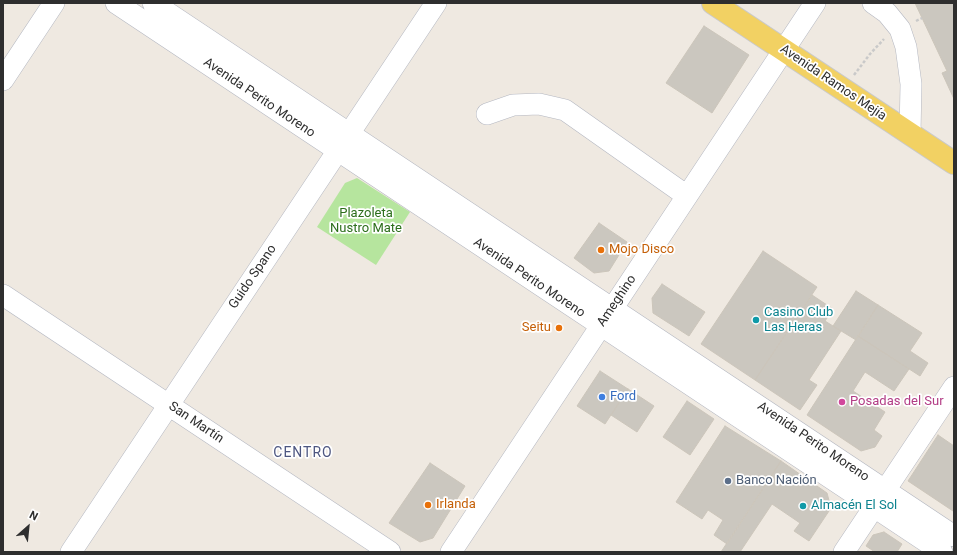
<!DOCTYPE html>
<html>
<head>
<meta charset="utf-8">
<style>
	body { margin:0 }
	#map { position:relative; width:957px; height:555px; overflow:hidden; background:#efe9e1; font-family:Roboto,sans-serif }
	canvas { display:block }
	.frame { position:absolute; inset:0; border:4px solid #2e2e2e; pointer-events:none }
	.north { position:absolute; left:8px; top:507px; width:40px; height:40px; -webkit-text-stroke:3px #fff; paint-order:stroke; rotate:27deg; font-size:11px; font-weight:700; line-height:16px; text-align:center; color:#2e2e2e }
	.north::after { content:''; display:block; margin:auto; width:14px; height:18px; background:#2e2e2e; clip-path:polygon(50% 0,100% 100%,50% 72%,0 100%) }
</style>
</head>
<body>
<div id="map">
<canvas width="957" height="555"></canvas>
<div class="frame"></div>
<div class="north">N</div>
</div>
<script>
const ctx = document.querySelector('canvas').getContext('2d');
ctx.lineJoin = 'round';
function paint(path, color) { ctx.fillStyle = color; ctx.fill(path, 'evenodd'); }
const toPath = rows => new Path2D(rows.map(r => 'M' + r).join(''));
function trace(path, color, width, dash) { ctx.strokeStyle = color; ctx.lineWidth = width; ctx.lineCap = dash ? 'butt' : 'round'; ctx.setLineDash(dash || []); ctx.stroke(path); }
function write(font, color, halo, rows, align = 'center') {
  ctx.font = font + ' Roboto,sans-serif'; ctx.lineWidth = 3.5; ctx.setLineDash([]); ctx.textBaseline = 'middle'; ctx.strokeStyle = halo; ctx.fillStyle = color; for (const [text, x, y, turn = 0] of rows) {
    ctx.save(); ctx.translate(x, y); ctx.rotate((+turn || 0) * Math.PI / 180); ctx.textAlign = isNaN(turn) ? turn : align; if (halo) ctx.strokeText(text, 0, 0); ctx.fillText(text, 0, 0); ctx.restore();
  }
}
const green = toPath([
	[357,178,410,212,376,265,317,227,345,183]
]);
const building = toPath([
	[915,3,954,3,954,99,942,73,947,71,915,3],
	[704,26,749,55,712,113,666,83,704,26],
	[599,223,627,242,609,271,594,273,574,258,599,223],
	[763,251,817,287,755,380,701,344,763,251],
	[662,284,705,312,689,336,653,313,652,298,662,284],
	[856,291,878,305,856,340,833,326,856,291],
	[812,295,833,309,825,321,841,331,809,380,817,385,800,410,755,380,812,295],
	[878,305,922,333,910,351,928,363,920,376,858,336,878,305],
	[858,336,909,369,894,391,865,372,853,391,885,412,874,430,882,436,875,447,861,451,807,415,858,336],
	[600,371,628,389,605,424,577,406,600,371],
	[628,389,654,406,637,432,611,415,628,389],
	[687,401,714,419,690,455,663,437,687,401],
	[725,426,781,461,727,544,714,535,723,520,708,510,702,519,676,502,725,426],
	[938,435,954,446,953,511,908,481,938,435],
	[781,461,827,493,831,508,809,541,794,531,800,523,772,504,740,552,721,552,781,461],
	[430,463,465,486,433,538,420,542,389,523,430,463],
	[884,532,902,544,897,552,875,552,866,546,873,535,884,532]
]);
const path = toPath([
	[916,21,922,18],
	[854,75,870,54,884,39]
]);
const minor = toPath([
	[116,3,942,552],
	[153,3,954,536],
	[873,3,887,13,900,29,906,47,911,84,910,134],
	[3,80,54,3],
	[487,114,513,105,539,104,565,110,687,196],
	[3,295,390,552],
	[71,552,436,3],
	[451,552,815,3],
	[844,552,954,387]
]);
const major = toPath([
	[713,3,954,163]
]);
const markers = [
	[601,250,4,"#e8710a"],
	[756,320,4,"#0f9aa8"],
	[559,328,4,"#e8710a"],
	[602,397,4,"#3f7fe0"],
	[842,402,4,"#d1479c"],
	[728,481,4,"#5c6f8a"],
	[428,505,4,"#e8710a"],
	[803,506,4,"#0f9aa8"]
];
const streetNames = [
	["Avenida Ramos Mejía",833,83,34],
	["Avenida Perito Moreno",259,98,34],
	["Guido Spano",253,277,-56],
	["Avenida Perito Moreno",529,278,34],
	["Ameghino",617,301,-56],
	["San Martín",196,423,34],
	["Avenida Perito Moreno",813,442,34]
];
const parkNames = [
	["Plazoleta",366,214],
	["Nustro Mate",366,229]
];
const foodNames = [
	["Mojo Disco",609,250],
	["Seitu",551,328,"right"],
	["Irlanda",436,505]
];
const cultureNames = [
	["Casino Club",764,313],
	["Las Heras",764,328],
	["Almacén El Sol",811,506]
];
const shopNames = [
	["Ford",610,397]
];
const hotelNames = [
	["Posadas del Sur",850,402]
];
const serviceNames = [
	["Banco Nación",736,481]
];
const neighbourhoodNames = [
	["CENTRO",303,453]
];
paint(green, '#b6e59e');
paint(building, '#cbc7bf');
trace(building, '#cbc5ba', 1);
trace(minor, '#b4b7c1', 22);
trace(major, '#c9c9c9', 24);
trace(path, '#c9c9c9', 2.5, [3, 2]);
trace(minor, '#fff', 21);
trace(major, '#f2d163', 22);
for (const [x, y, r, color] of markers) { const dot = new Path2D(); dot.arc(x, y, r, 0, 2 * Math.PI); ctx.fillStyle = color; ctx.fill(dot); trace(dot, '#fff', 1.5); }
write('13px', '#2e2e2e', '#fff', streetNames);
write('13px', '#2c6e1b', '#fff', parkNames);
write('13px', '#c56008', '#fff', foodNames, 'left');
write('13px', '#0d838f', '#fff', cultureNames, 'left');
write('13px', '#366cbe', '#fff', shopNames, 'left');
write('13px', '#b23c85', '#fff', hotelNames, 'left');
write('13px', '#4e5e75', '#fff', serviceNames, 'left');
ctx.letterSpacing = '1px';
write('14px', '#4d5680', '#fff', neighbourhoodNames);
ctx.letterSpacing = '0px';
</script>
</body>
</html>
